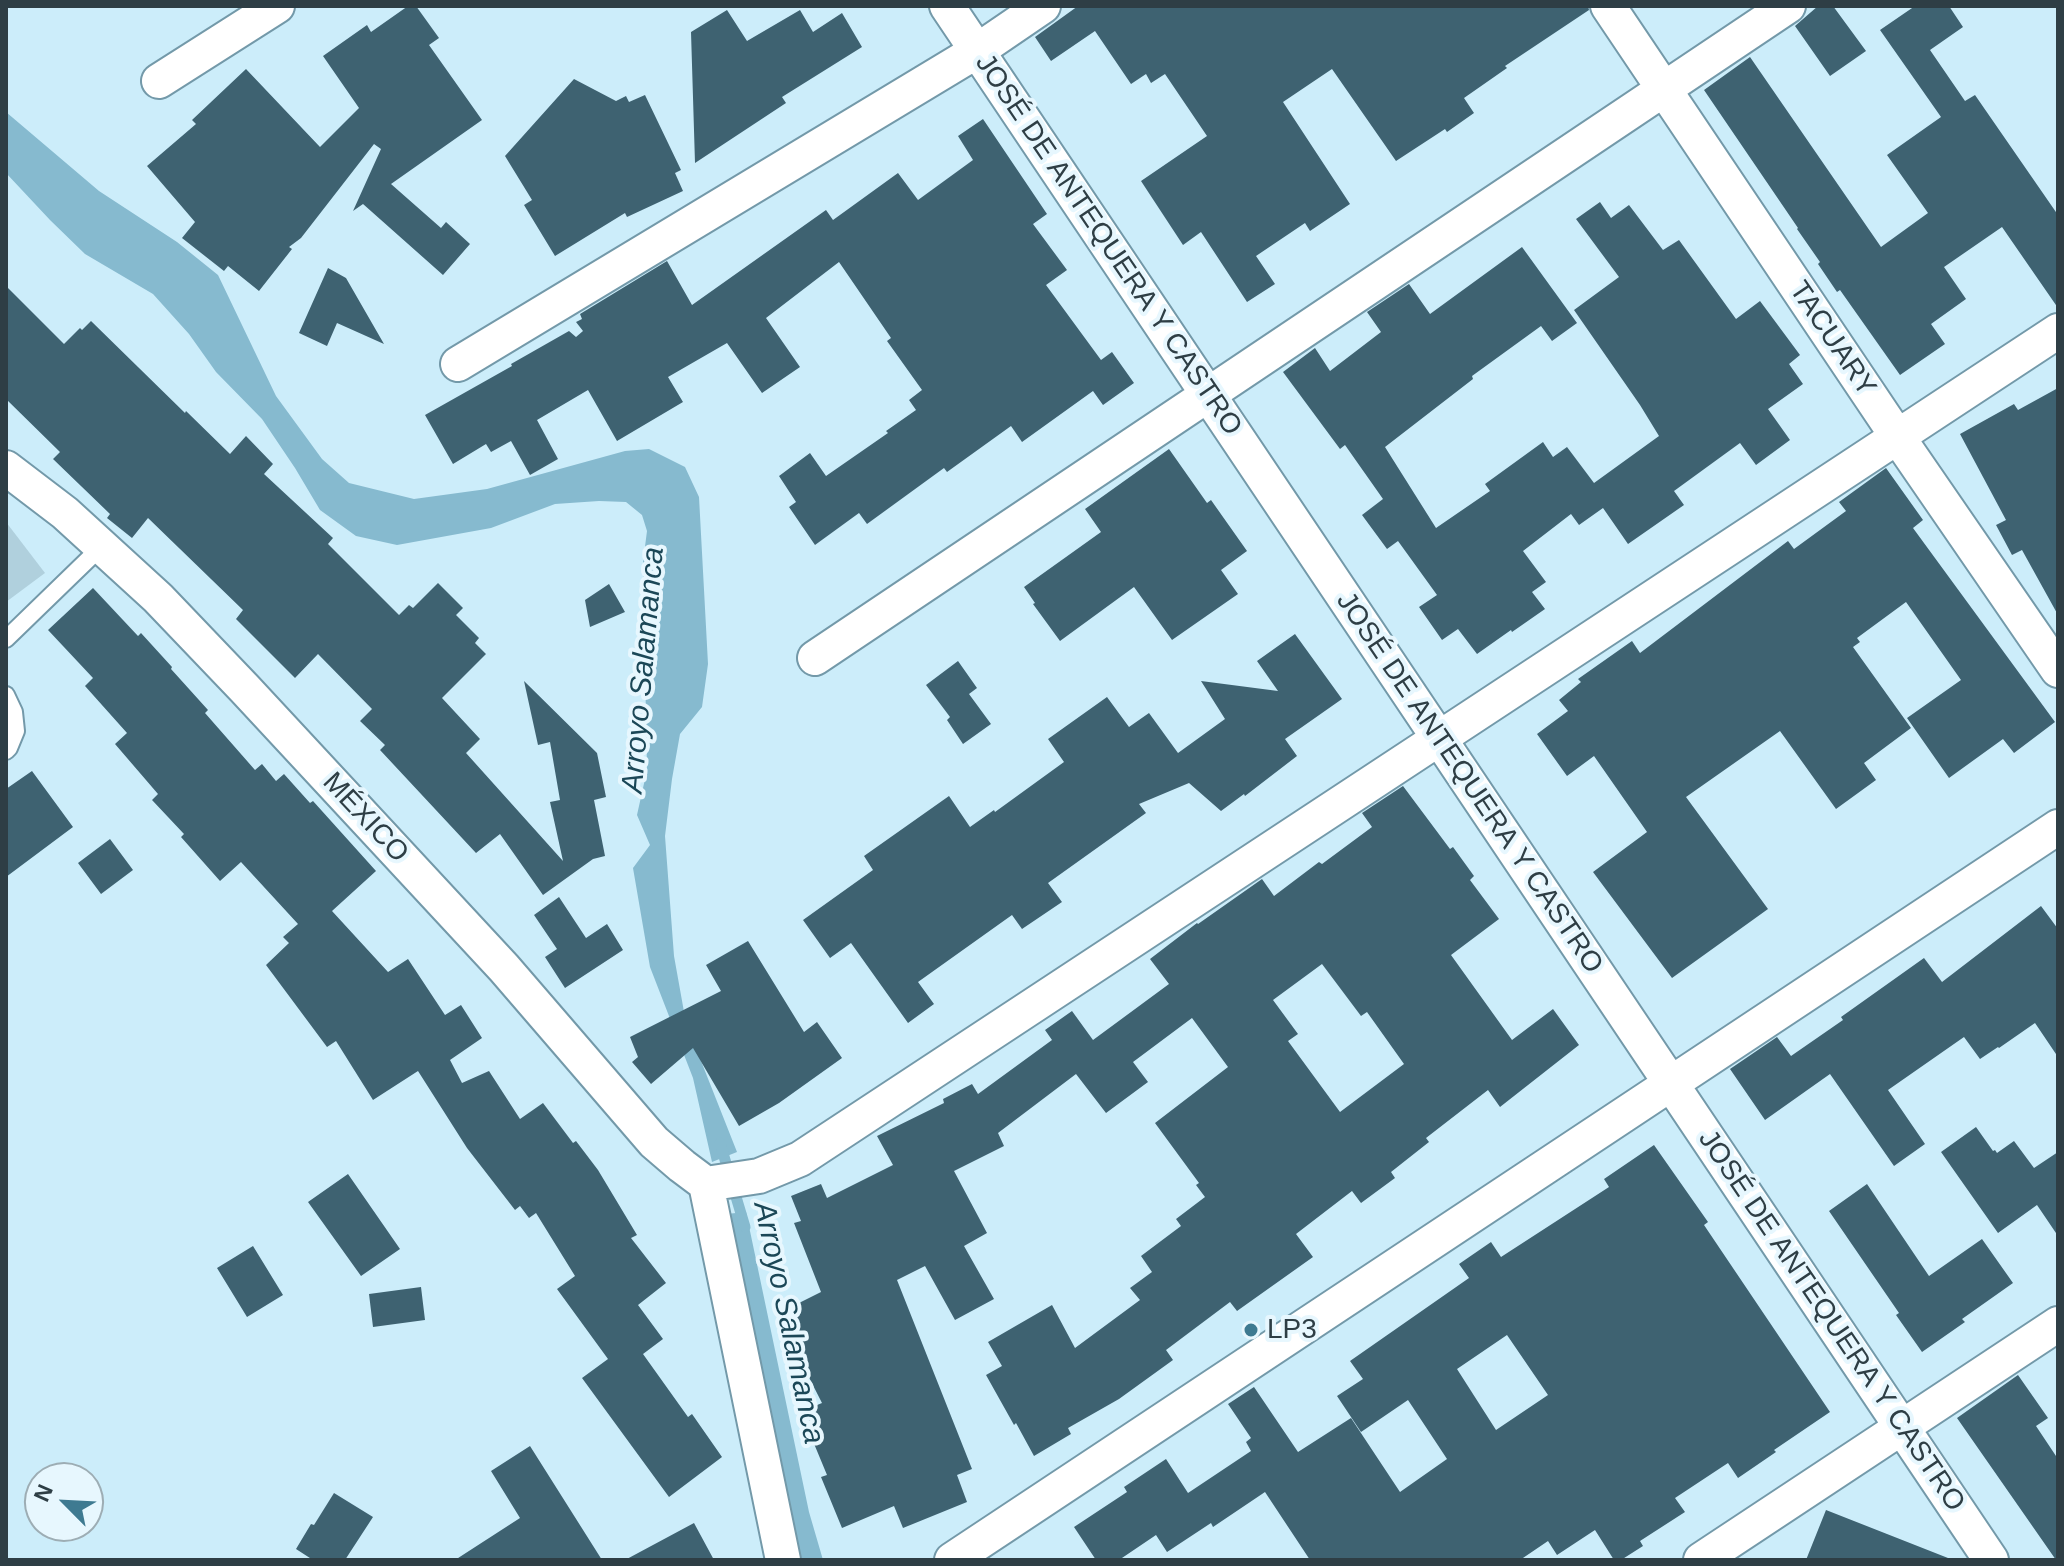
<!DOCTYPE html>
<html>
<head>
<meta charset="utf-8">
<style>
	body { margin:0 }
	#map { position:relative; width:2064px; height:1566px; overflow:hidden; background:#ccedfa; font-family:Arial,sans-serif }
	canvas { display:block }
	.frame { position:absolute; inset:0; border:8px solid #2e3e45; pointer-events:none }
	.north { position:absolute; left:24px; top:1462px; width:80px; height:80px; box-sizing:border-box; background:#e7f7fe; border:2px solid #9dadb4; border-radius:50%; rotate:294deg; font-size:22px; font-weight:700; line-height:32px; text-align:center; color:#2e3e45 }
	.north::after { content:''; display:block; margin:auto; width:28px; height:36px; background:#3e7a91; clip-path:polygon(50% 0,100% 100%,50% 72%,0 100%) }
</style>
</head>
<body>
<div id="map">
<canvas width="2064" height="1566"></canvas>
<div class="frame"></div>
<div class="north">N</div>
</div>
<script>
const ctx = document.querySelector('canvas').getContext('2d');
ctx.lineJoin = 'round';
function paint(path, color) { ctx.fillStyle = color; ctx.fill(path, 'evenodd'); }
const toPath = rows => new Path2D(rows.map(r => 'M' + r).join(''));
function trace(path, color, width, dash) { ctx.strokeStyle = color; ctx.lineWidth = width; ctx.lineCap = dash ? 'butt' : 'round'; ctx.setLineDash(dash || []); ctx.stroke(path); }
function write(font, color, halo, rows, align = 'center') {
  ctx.font = font + ' Arial,sans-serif'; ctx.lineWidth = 8; ctx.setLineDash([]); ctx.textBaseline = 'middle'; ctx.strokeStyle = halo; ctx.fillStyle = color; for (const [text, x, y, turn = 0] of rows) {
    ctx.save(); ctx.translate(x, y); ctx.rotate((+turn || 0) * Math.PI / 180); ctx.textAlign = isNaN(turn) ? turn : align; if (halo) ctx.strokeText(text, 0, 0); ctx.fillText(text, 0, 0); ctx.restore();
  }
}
const green = toPath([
	[6,522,45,573,6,602]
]);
const water = toPath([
	[6,112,99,191,177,242,218,275,276,396,322,459,349,483,414,499,487,489,625,451,649,449,685,467,699,497,708,664,702,707,680,734,672,779,665,836,674,956,686,1023,737,1152,712,1162,693,1078,650,967,633,868,650,845,637,815,647,770,643,562,647,531,642,515,626,502,599,501,555,504,491,528,397,545,356,536,320,510,295,468,262,419,216,372,189,334,153,294,85,254,50,220,6,173],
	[746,1212,809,1512,823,1560,796,1560,726,1214]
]);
const stream = toPath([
	[720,1143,745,1227]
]);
const building = toPath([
	[408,6,416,6,439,38,429,45,482,120,391,184,441,228,446,222,470,244,443,275,363,204,353,211,381,149,374,144,301,238,289,247,292,249,259,291,228,266,224,271,182,238,195,222,147,166,196,124,192,120,246,69,320,147,359,108,323,56,367,25,371,32],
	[1078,6,1588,6,1589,10,1505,66,1507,68,1464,98,1474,113,1447,132,1445,129,1396,161,1332,69,1283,102,1350,204,1310,231,1305,223,1256,256,1275,284,1247,302,1201,232,1183,245,1141,181,1207,136,1165,74,1151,83,1146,74,1131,84,1095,31,1051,61,1035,37],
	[1818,6,1833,6,1866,51,1830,76,1795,26],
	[1915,6,1949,6,1963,27,1930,50,1965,101,1975,95,2058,215,2058,308,2002,227,1944,267,1966,299,1931,324,1945,344,1900,375,1840,290,1837,292,1818,264,1820,262,1797,229,1798,228,1704,90,1750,57,1881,247,1928,213,1887,155,1941,117,1880,30],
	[727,10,747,41,800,10,813,32,842,13,862,47,782,97,786,103,695,163,691,32],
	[574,79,616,101,626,96,629,102,645,95,681,170,675,173,683,191,627,217,625,213,555,256,524,205,532,200,505,156],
	[983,119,1047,214,1033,224,1067,270,1046,285,1101,360,1112,352,1134,383,1103,405,1093,391,1022,442,1011,426,947,472,944,468,867,524,859,513,815,545,789,507,796,502,779,476,810,453,826,476,888,433,886,431,916,410,909,400,922,390,887,341,891,338,839,262,766,318,800,367,762,393,727,343,668,377,683,402,617,441,588,390,537,420,558,459,530,475,511,441,491,452,486,444,453,464,425,415,512,366,511,364,569,331,576,337,583,331,576,322,582,319,580,314,667,261,692,305,826,210,833,220,898,173,918,200,973,160,958,136],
	[1600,202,1611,218,1629,205,1663,250,1679,240,1736,319,1760,301,1800,355,1789,364,1803,384,1768,409,1790,440,1756,465,1740,443,1674,491,1684,505,1628,544,1603,508,1579,525,1571,514,1523,551,1546,582,1532,592,1545,609,1512,632,1511,630,1477,654,1458,629,1442,640,1419,607,1437,595,1398,541,1387,549,1362,515,1383,499,1345,445,1340,449,1283,372,1315,348,1330,371,1381,332,1367,312,1409,284,1430,314,1522,247,1577,323,1552,341,1541,326,1472,376,1473,379,1385,447,1436,528,1490,491,1485,484,1543,442,1553,457,1567,447,1594,483,1659,436,1640,405,1574,310,1619,277,1576,219],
	[328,268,346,278,384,344,337,323,327,346,299,333],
	[6,286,64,344,80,328,82,330,91,321,185,413,186,411,230,454,246,436,273,464,264,474,333,538,328,544,399,615,409,605,413,608,438,583,463,608,456,615,479,638,475,643,486,654,442,698,480,739,466,753,563,861,550,802,560,800,550,742,538,745,524,681,597,753,606,797,594,800,605,856,593,859,543,895,500,834,476,853,380,750,385,745,360,721,372,709,318,654,295,678,236,619,243,610,148,518,132,538,107,518,110,514,53,459,60,452,6,399],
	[2058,388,2058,615,2022,550,2012,555,1996,525,2006,520,1960,434,2014,404,2018,410],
	[1169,449,1207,503,1211,500,1247,551,1221,570,1238,594,1172,640,1134,587,1060,641,1033,604,1035,603,1024,587,1101,532,1085,509],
	[1886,468,1923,520,1913,528,2055,722,2014,753,2003,739,1949,778,1907,718,1961,680,1906,602,1857,638,1860,642,1853,647,1911,728,1864,763,1876,780,1836,809,1780,731,1686,797,1768,909,1672,978,1593,872,1647,832,1594,756,1567,776,1537,734,1568,711,1559,700,1581,682,1578,679,1632,641,1640,653,1788,541,1794,549,1846,511,1839,502],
	[609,584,625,612,590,627,585,600],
	[93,588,138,636,141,633,172,667,171,669,208,710,205,713,255,770,262,764,276,781,284,774,310,803,313,801,376,871,332,911,388,972,408,959,445,1015,461,1005,482,1038,450,1060,462,1083,489,1071,520,1119,543,1103,573,1143,576,1141,598,1170,637,1235,631,1238,666,1283,638,1305,663,1339,643,1354,688,1417,692,1414,722,1457,669,1497,582,1378,608,1359,557,1289,575,1276,536,1213,529,1218,520,1206,515,1210,467,1148,418,1071,373,1100,336,1041,327,1047,266,965,289,943,283,937,298,924,241,862,220,881,181,837,184,834,152,800,158,794,115,744,127,733,85,686,93,678,48,630],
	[1295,634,1342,699,1285,739,1297,756,1245,796,1244,794,1221,811,1189,783,1139,804,1146,813,1048,883,1062,902,1022,929,1012,915,918,982,934,1004,908,1023,851,943,830,958,803,920,873,870,864,856,949,796,970,827,994,810,995,812,1064,762,1048,739,1107,697,1129,727,1149,713,1178,753,1225,719,1201,681,1278,691,1257,661],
	[958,661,977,688,969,694,991,724,963,744,947,720,950,717,926,685],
	[32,771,73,827,6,877,6,789],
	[1403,786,1450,849,1453,847,1474,876,1470,880,1499,919,1451,955,1512,1040,1553,1009,1579,1045,1500,1107,1488,1090,1426,1138,1429,1142,1391,1172,1395,1178,1361,1203,1352,1191,1296,1234,1313,1257,1237,1311,1230,1302,1166,1350,1173,1360,1119,1399,1068,1428,1071,1434,1034,1456,1016,1423,1014,1425,986,1375,1002,1366,988,1342,1052,1305,1075,1348,1140,1300,1130,1288,1152,1272,1141,1256,1181,1226,1176,1219,1205,1197,1196,1185,1199,1183,1155,1123,1228,1067,1192,1018,1133,1062,1148,1082,1106,1113,1076,1074,998,1133,1004,1146,954,1171,987,1233,964,1246,994,1299,955,1320,925,1266,897,1280,972,1469,957,1475,967,1502,903,1528,894,1506,842,1528,821,1477,827,1475,810,1434,814,1432,805,1410,822,1403,791,1342,795,1340,781,1312,821,1292,794,1223,801,1221,791,1196,821,1184,827,1198,893,1165,877,1136,944,1103,943,1099,972,1084,978,1094,1052,1040,1045,1030,1072,1011,1093,1040,1169,984,1150,959,1197,923,1198,924,1262,879,1274,896,1319,862,1322,864,1372,827,1362,813],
	[1322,964,1361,1016,1367,1012,1404,1064,1340,1112,1288,1041,1298,1034,1273,1000],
	[110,839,133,870,101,894,78,863],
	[559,897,586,938,607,924,623,950,565,988,545,957,557,949,534,915],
	[2041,906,2058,929,2058,1057,2035,1023,1999,1048,1998,1047,1980,1059,1964,1037,1888,1090,1925,1144,1894,1166,1830,1074,1765,1120,1730,1069,1777,1037,1791,1056,1843,1020,1841,1017,1924,958,1942,982],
	[748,941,804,1032,817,1022,842,1058,779,1103,739,1126,693,1048,651,1084,632,1062,638,1057,630,1037,721,991,706,965],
	[1976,1127,1993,1151,1995,1150,1997,1153,2014,1141,2034,1168,2058,1152,2058,1236,2037,1205,1998,1233,1941,1152],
	[1654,1145,1708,1222,1704,1225,1830,1412,1774,1450,1776,1452,1738,1478,1728,1463,1675,1498,1685,1512,1640,1541,1643,1546,1621,1560,1614,1560,1595,1530,1557,1555,1548,1541,1520,1560,1310,1560,1265,1492,1213,1527,1211,1523,1167,1552,1156,1535,1119,1560,1096,1560,1074,1527,1127,1492,1124,1487,1166,1459,1188,1493,1251,1451,1246,1442,1251,1438,1228,1404,1254,1387,1298,1452,1351,1418,1400,1492,1447,1459,1408,1400,1361,1432,1337,1396,1363,1379,1350,1361,1469,1278,1459,1264,1491,1242,1501,1257,1609,1187,1604,1179],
	[1507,1335,1548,1395,1496,1430,1457,1369],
	[348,1174,400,1249,361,1276,308,1202],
	[1867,1184,1929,1276,1982,1239,2013,1283,1962,1319,1965,1322,1922,1352,1896,1315,1899,1313,1829,1211],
	[253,1246,283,1295,247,1317,217,1268],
	[421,1287,425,1320,373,1327,369,1294],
	[2018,1375,2048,1418,2036,1426,2058,1459,2058,1560,2056,1560,1957,1418],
	[530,1446,602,1560,455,1560,520,1518,491,1471],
	[334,1493,373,1517,345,1560,313,1560,296,1549,311,1524,314,1525],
	[1826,1510,1948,1558,1948,1560,1806,1560],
	[694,1523,714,1560,625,1560]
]);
const lane = toPath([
	[6,639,102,546],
	[6,695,14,712,16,731,9,748,6,751]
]);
const street = toPath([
	[947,6,1991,1560],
	[1608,6,1897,436,2058,670],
	[159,81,277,6],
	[458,364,977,51,1043,6],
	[6,468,65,513,158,598,245,689,504,968,654,1142,682,1166,706,1184],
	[815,658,1788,6],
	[706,1184,759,1176,800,1159,2058,331],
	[706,1184,783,1560],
	[952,1560,2058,827],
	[1701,1560,2058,1324]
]);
const markers = [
	[1251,1330,8,"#3e7a91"]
];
const streetNames = [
	["JOSÉ DE ANTEQUERA Y CASTRO",1108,245,56],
	["TACUARY",1832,339,56],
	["JOSÉ DE ANTEQUERA Y CASTRO",1469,783,56],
	["MÉXICO",365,818,47],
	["JOSÉ DE ANTEQUERA Y CASTRO",1831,1321,56]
];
const poiNames = [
	["LP3",1267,1330]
];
const waterNames = [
	["Arroyo Salamanca",644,670,-85],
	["Arroyo Salamanca",788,1323,78]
];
paint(green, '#b0d0dd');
paint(water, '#86bacf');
trace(stream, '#86bacf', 11);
paint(building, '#3e6271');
trace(lane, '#7399a9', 20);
trace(street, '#7399a9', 38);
trace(lane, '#fff', 16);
trace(street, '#fff', 34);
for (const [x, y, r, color] of markers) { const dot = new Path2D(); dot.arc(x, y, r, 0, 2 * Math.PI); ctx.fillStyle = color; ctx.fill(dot); trace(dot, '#e7f7fe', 3); }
write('28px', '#2e3e45', '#e7f7fe', streetNames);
write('28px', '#2e3e45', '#e7f7fe', poiNames, 'left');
write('italic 30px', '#1b4757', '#e7f7fe', waterNames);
</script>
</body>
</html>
